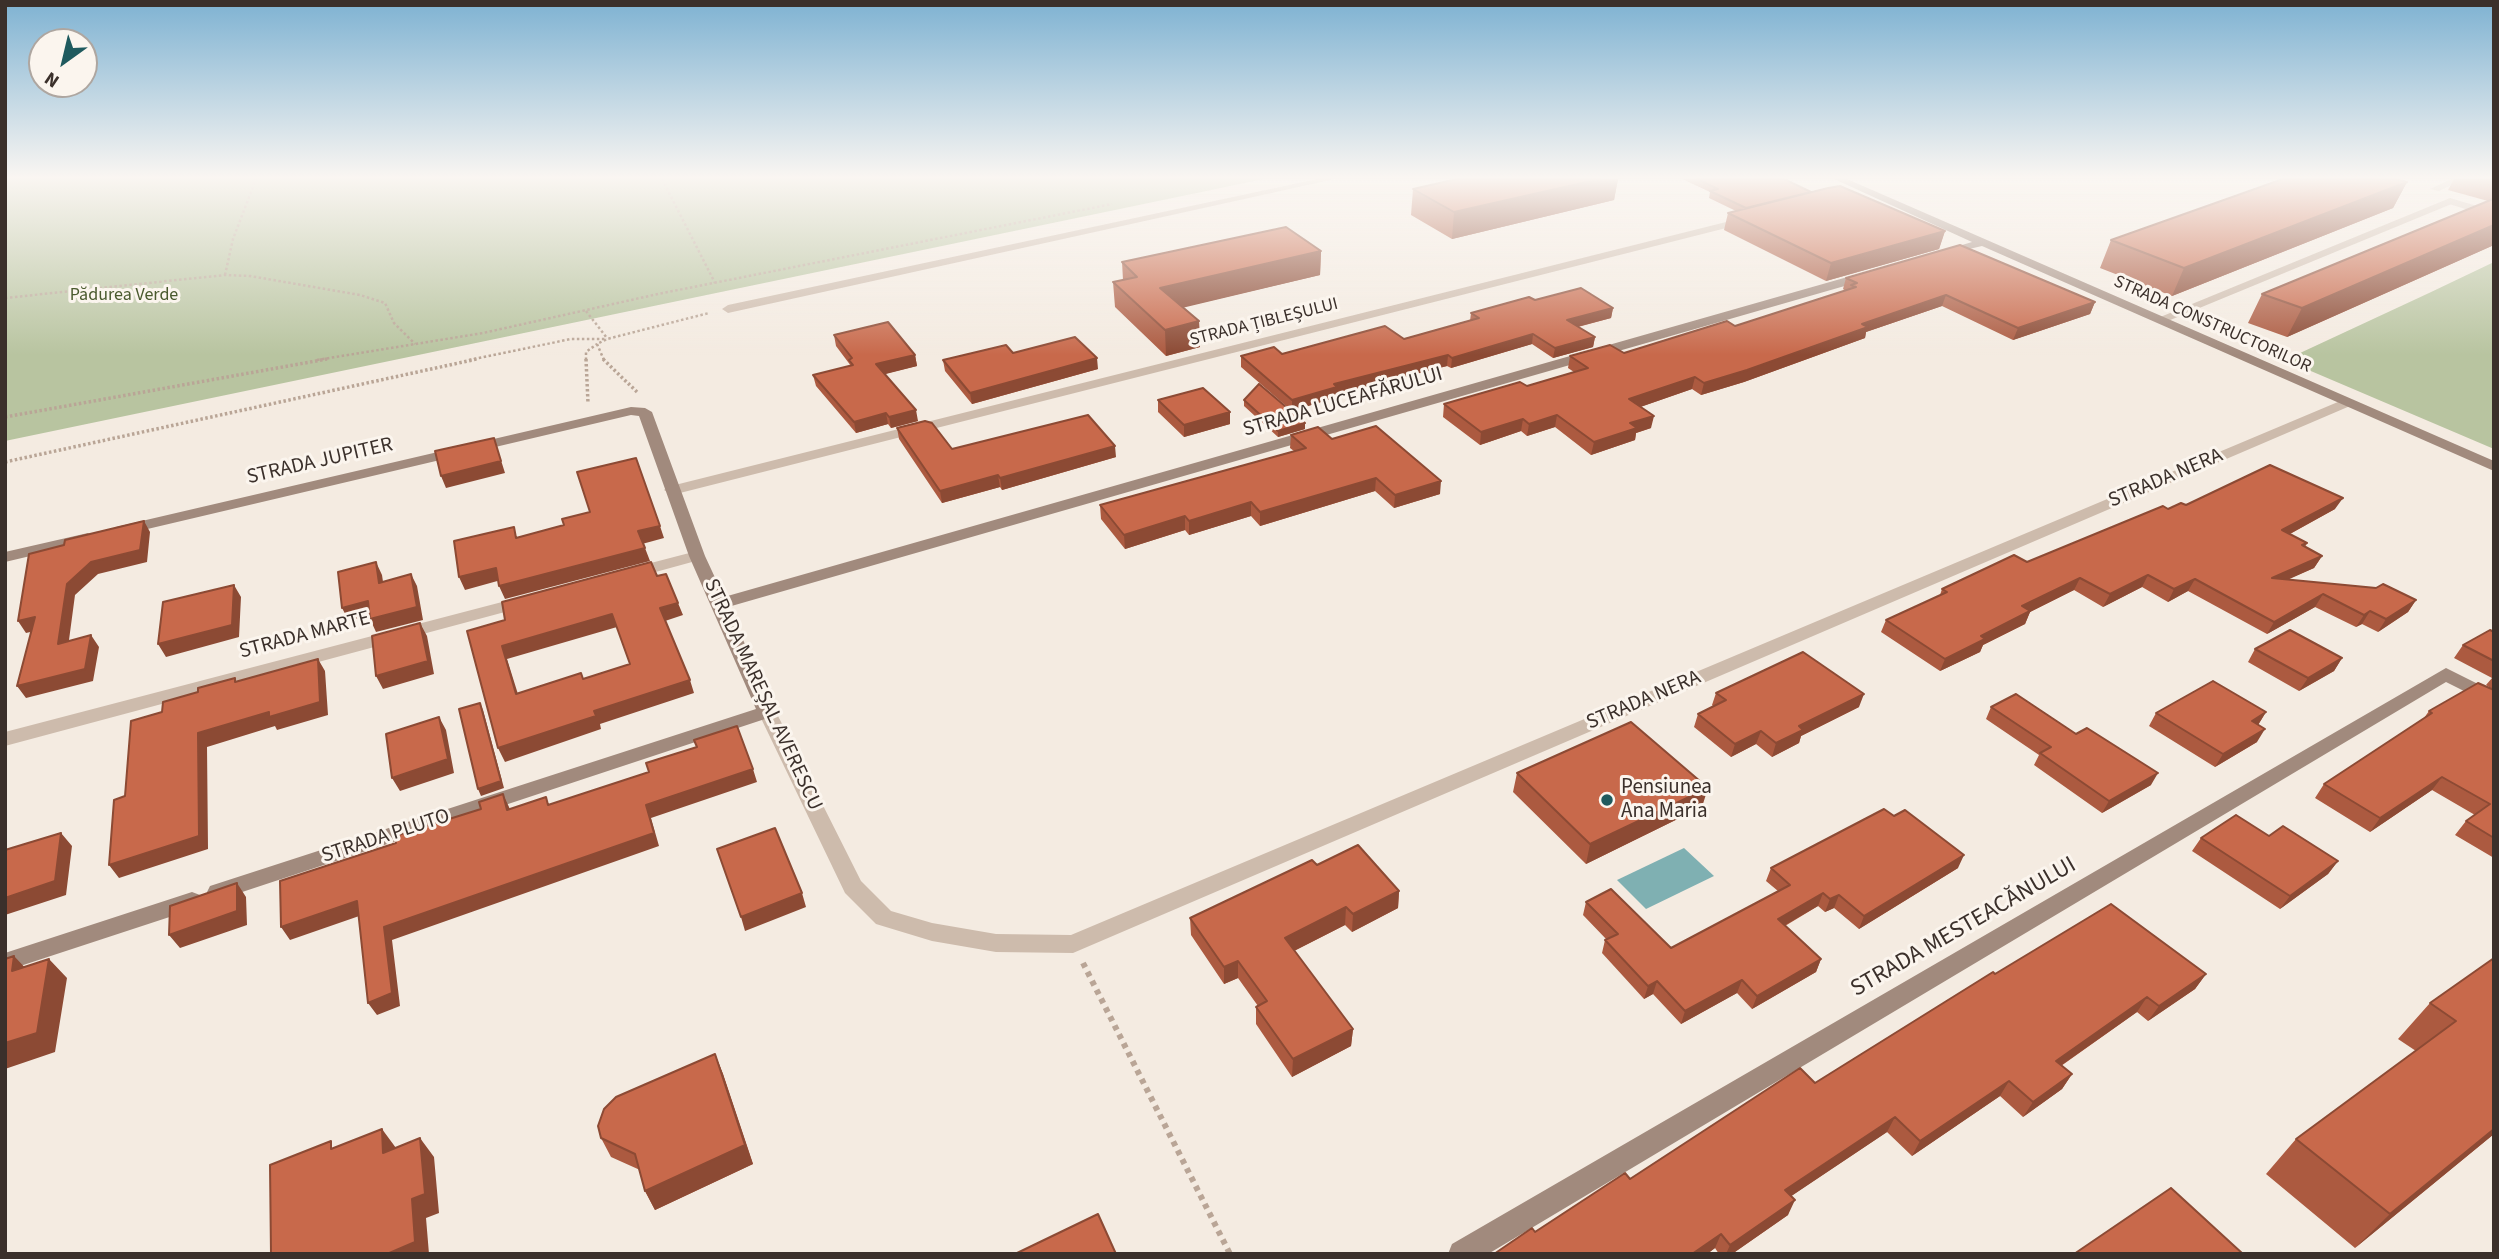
<!DOCTYPE html>
<html>
<head>
<meta charset="utf-8">
<style>
	body { margin:0 }
	#map { position:relative; width:2499px; height:1259px; overflow:hidden; background:#f4ebe1; font-family:"Source Sans 3",sans-serif }
	canvas { display:block }
	.frame { position:absolute; inset:0; border:7px solid #3b302b; pointer-events:none }
	.north { position:absolute; left:28px; top:28px; width:70px; height:70px; box-sizing:border-box; background:#fbf5ee; border:2px solid #aea6a0; border-radius:50%; rotate:214deg; font-size:19px; font-weight:700; line-height:28px; text-align:center; color:#3b302b }
	.north::after { content:''; display:block; margin:auto; width:24px; height:32px; background:#1f5a5e; clip-path:polygon(50% 0,100% 100%,50% 72%,0 100%) }
</style>
</head>
<body>
<div id="map">
<canvas width="2499" height="1259"></canvas>
<div class="frame"></div>
<div class="north">N</div>
</div>
<script>
const ctx = document.querySelector('canvas').getContext('2d');
ctx.lineJoin = 'round';
function paint(path, color) { ctx.fillStyle = color; ctx.fill(path, 'evenodd'); }
const toPath = rows => new Path2D(rows.map(r => 'M' + r).join(''));
function trace(path, color, width, dash) { ctx.strokeStyle = color; ctx.lineWidth = width; ctx.lineCap = dash ? 'butt' : 'round'; ctx.setLineDash(dash || []); ctx.stroke(path); }
function write(font, color, halo, rows, align = 'center') {
  ctx.font = font + ' "Source Sans 3",sans-serif'; ctx.lineWidth = 6; ctx.setLineDash([]); ctx.textBaseline = 'middle'; ctx.strokeStyle = halo; ctx.fillStyle = color; for (const [text, x, y, turn = 0] of rows) {
    ctx.save(); ctx.translate(x, y); ctx.rotate((+turn || 0) * Math.PI / 180); ctx.textAlign = isNaN(turn) ? turn : align; if (halo) ctx.strokeText(text, 0, 0); ctx.fillText(text, 0, 0); ctx.restore();
  }
}
const green = toPath([
	[5,179,1264,179,5,441],
	[2494,262,2494,449,2285,360,2429,293]
]);
const water = toPath([
	[1684,848,1714,876,1646,909,1617,880]
]);
const pathFar2 = toPath([
	[662,179,715,283],
	[225,275,233,239,256,179],
	[5,298,225,275,250,276,360,295,385,303,394,323,415,344],
	[586,311,607,338],
	[317,360,483,333,658,294,1112,204],
	[469,360,571,339,607,339],
	[586,360,586,352,597,344],
	[604,360,597,344,607,339,709,313]
]);
const pathFar1 = toPath([
	[586,359,588,403],
	[603,359,637,392],
	[5,417,327,359],
	[5,462,477,359]
]);
const path = toPath([
	[1083,963,1230,1254]
]);
const lane = toPath([
	[2451,179,2465,179,2439,191,2430,189,2451,179],
	[2450,198,2494,211,2494,218,2446,203,2445,201,2450,198]
]);
const street = toPath([
	[1317,179,1335,179,728,313,722,309,728,305,1317,179],
	[2450,198,2455,201,2454,203,2163,323,2153,320,2450,198],
	[1746,217,1750,218,1750,222,672,495,664,490,667,487,1746,217],
	[2345,399,2350,400,2350,406,1073,953,996,952,932,941,876,924,845,893,758,712,760,708,774,708,861,881,891,911,932,923,996,934,1071,935,2345,399],
	[697,551,705,556,703,559,630,579,622,574,624,570,697,551],
	[525,596,531,597,534,601,531,605,5,746,5,732,525,596]
]);
const secondary = toPath([
	[1834,179,1847,179,2494,461,2494,471,1982,246,1939,256,1939,252,1972,242,1834,179],
	[1865,272,1871,276,1869,279,728,607,776,712,774,716,218,900,210,898,207,892,210,886,756,709,689,556,639,416,631,415,122,535,116,533,114,530,116,527,631,407,645,408,652,412,705,556,724,597,1865,272],
	[88,533,96,538,94,541,5,562,5,552,88,533],
	[2446,668,2494,692,2494,706,2446,682,1488,1254,1448,1254,1452,1244,2446,668],
	[192,892,200,895,203,901,200,907,5,971,5,953,192,892]
]);
const wall = toPath([
	[1457,179,1618,179,1614,200,1452,239,1411,215,1413,189],
	[1682,179,1784,179,1811,192,1945,231,1939,249,1826,281,1724,230,1728,213,1736,211,1709,198,1710,192],
	[2454,179,2494,179,2494,245,2287,337,2248,323,2262,294,2488,201,2448,190],
	[2407,182,2393,208,2172,296,2100,268,2111,240],
	[1321,251,1320,275,1183,307,1199,321,1200,347,1166,356,1115,307,1113,282,1123,280,1122,262],
	[1846,278,2095,302,2090,314,2013,340,1942,306,1866,332,1865,338,1744,382,1701,395,1692,389,1640,407,1651,428,1636,433,1635,440,1591,455,1555,427,1527,436,1521,431,1480,445,1443,417,1444,404,1527,386,1574,372,1568,368,1570,356,1624,353,1735,326,1846,291,1843,289],
	[1535,300,1613,308,1611,318,1578,327,1595,337,1593,347,1553,358,1532,344,1451,368,1447,366,1337,394,1337,397,1292,411,1241,367,1241,356,1282,354,1404,339,1470,321,1471,313],
	[834,335,915,355,917,366,884,374,918,421,891,428,888,424,856,433,816,386,813,375,851,366,836,346],
	[1013,353,1098,369,972,404,945,371,943,360],
	[1158,400,1230,412,1230,424,1184,437,1158,412],
	[1244,400,1305,423,1305,429,1278,437,1244,406],
	[897,428,952,449,1116,457,1002,490,1000,487,942,503,899,439],
	[1291,435,1332,439,1440,494,1394,508,1375,491,1260,526,1251,516,1189,535,1185,530,1125,549,1101,519,1100,505,1294,451,1290,448],
	[2186,505,2335,509,2290,534,2307,543,2305,547,2322,556,2314,568,2288,579,2416,600,2408,612,2378,632,2362,624,2356,627,2315,607,2267,634,2188,591,2168,602,2142,587,2103,607,2074,590,2030,612,2025,624,1983,645,1980,652,1940,671,1881,632,1886,620,1940,595,1942,589,2027,562,2168,509],
	[2494,632,2494,858,2455,835,2466,821,2475,815,2432,790,2370,832,2315,798,2324,784,2424,718,2429,711,2492,689,2486,685,2492,678,2454,658,2463,645],
	[2255,649,2342,658,2334,671,2299,691,2248,662],
	[1716,693,1859,707,1801,736,1799,743,1772,757,1756,744,1731,757,1694,727,1698,714,1713,706,1712,705],
	[1991,707,2076,734,2151,785,2102,813,2034,765,2039,755,1986,719],
	[2266,712,2258,725,2257,742,2215,767,2149,726,2156,713],
	[1517,773,1702,807,1586,864,1513,792],
	[2201,838,2338,861,2328,874,2280,909,2192,851],
	[1317,865,1399,891,1398,908,1352,932,1345,925,1294,951,1353,1029,1351,1046,1292,1077,1256,1024,1256,1007,1258,1006,1238,978,1224,984,1191,935,1190,918],
	[1771,868,1958,868,1859,929,1834,908,1825,912,1818,906,1785,926,1821,959,1816,972,1752,1009,1737,993,1681,1024,1653,994,1644,999,1602,953,1605,940,1607,940,1583,915,1586,902,1671,948,1778,891,1766,881],
	[2494,958,2494,1134,2355,1248,2266,1174,2296,1139,2416,1051,2398,1039,2430,1003],
	[1995,974,2206,974,2195,989,2148,1021,2137,1012,2061,1066,2072,1074,2062,1089,2023,1117,2000,1096,1912,1156,1887,1132,1791,1196,1788,1215,1732,1254,1719,1254,1715,1248,1707,1254,1494,1254,1630,1179,1815,1083],
	[715,1054,723,1074,753,1164,655,1210,645,1191,640,1170,611,1157,601,1138]
]);
const shadedWall = toPath([
	[1600,179,1618,179,1614,200,1452,239,1454,212],
	[2407,182,2393,208,2172,296,2184,268],
	[2494,225,2494,245,2287,337,2302,308],
	[1945,231,1939,249,1826,281,1831,263],
	[1321,251,1320,275,1161,313,1160,288],
	[1946,295,1942,306,1866,332,1865,338,1744,382,1701,395,1704,383,1862,324],
	[2095,302,2090,314,2013,340,2018,328],
	[1613,308,1611,318,1565,330,1567,320],
	[1199,321,1200,347,1166,356,1165,330],
	[1533,334,1532,344,1451,368,1452,358],
	[1595,337,1593,347,1553,358,1555,348],
	[915,355,917,366,878,376,876,364],
	[1448,355,1447,366,1337,394,1337,397,1292,411,1292,400,1334,384],
	[1097,358,1098,369,972,404,970,393],
	[1695,377,1692,389,1626,412,1629,399],
	[916,410,918,421,891,428,889,417],
	[1230,412,1230,424,1184,437,1184,425],
	[886,413,888,424,856,433,854,422],
	[1557,415,1555,427,1527,436,1529,424],
	[1654,416,1651,428,1636,433,1635,440,1591,455,1594,442,1630,423],
	[1523,419,1521,431,1480,445,1481,432],
	[1305,423,1305,429,1278,437,1278,431],
	[494,438,505,473,446,488,441,476],
	[1115,446,1116,457,1002,490,1000,478],
	[998,475,1000,487,942,503,940,491],
	[1376,478,1375,491,1260,526,1260,512],
	[1441,481,1440,494,1394,508,1395,495],
	[2343,498,2335,509,2275,542,2282,530],
	[1251,502,1251,516,1189,535,1189,521],
	[1185,516,1185,530,1125,549,1124,535],
	[144,521,150,532,147,562,98,574,75,595,67,655,58,644,67,584,91,562],
	[660,526,664,538,642,544,638,531],
	[645,548,650,561,505,599,499,586],
	[2322,556,2314,568,2265,590,2272,578],
	[376,562,382,575,385,595,379,583],
	[496,568,501,580,465,590,459,577],
	[411,574,417,586,423,620,376,632,370,619],
	[2148,575,2142,587,2103,607,2110,594],
	[2080,578,2074,590,2030,612,2025,624,1983,645,1980,652,1940,671,1945,659,1981,636,2022,606],
	[2195,579,2188,591,2168,602,2174,589],
	[234,585,241,597,239,637,166,657,158,644],
	[2323,594,2315,607,2267,634,2274,622],
	[2416,600,2408,612,2378,632,2386,619],
	[368,601,374,614,349,621,342,608],
	[678,603,683,615,665,621,660,608],
	[2370,611,2362,624,2356,627,2364,615],
	[612,614,617,627,507,659,522,707,516,694,502,646],
	[35,617,43,629,26,633,18,621],
	[420,623,427,636,434,674,383,689,376,676],
	[91,635,99,647,93,681,26,698,17,686],
	[2342,658,2334,671,2299,691,2308,678],
	[318,659,325,671,328,715,277,730,275,726,207,747,208,849,119,878,109,865,198,733],
	[690,680,694,693,600,724,601,729,505,762,498,748,594,711],
	[1864,694,1859,707,1801,736,1799,743,1772,757,1776,743,1799,726],
	[480,703,483,710,504,788,481,796,478,789],
	[2266,712,2258,725,2252,721],
	[439,717,446,730,454,773,400,791,392,778],
	[2265,729,2257,742,2215,767,2223,754],
	[1761,731,1756,744,1731,757,1735,744],
	[753,769,757,782,651,818,659,846,392,940,400,1006,377,1015,368,1003,384,927,646,805],
	[2158,773,2151,785,2102,813,2109,801],
	[2442,777,2432,790,2370,832,2380,818],
	[1708,788,1702,807,1586,864,1590,844],
	[503,794,509,807,514,823,507,810],
	[61,833,72,846,66,895,5,915,5,898],
	[1964,855,1958,868,1859,929,1864,916],
	[2338,861,2328,874,2280,909,2290,896],
	[237,883,246,897,247,925,180,948,169,935],
	[1399,891,1398,908,1352,932,1353,914],
	[802,893,806,907,745,931,741,917],
	[1823,893,1818,906,1773,932,1778,919],
	[1839,895,1834,908,1825,912,1830,899],
	[357,901,365,914,290,940,281,927],
	[1346,907,1345,925,1284,956,1285,938],
	[14,956,32,975,12,971],
	[49,959,67,978,55,1052,5,1069,5,1043],
	[1821,959,1816,972,1752,1009,1757,996],
	[1238,961,1238,978,1224,984,1224,967],
	[2206,974,2195,989,2148,1021,2159,1006],
	[1742,980,1737,993,1681,1024,1685,1011],
	[1657,981,1653,994,1644,999,1648,986],
	[2147,997,2137,1012,2046,1076,2056,1061],
	[1353,1029,1351,1046,1292,1077,1293,1059],
	[715,1054,723,1074,753,1164,655,1210,645,1191],
	[2072,1074,2062,1089,2023,1117,2033,1102],
	[2009,1081,2000,1096,1912,1156,1920,1141],
	[1895,1117,1887,1132,1778,1205,1785,1190],
	[382,1129,396,1148,383,1153],
	[2494,1129,2494,1134,2355,1248,2390,1214],
	[420,1138,434,1157,439,1213,426,1218,429,1254,387,1254,412,1199],
	[1795,1200,1788,1215,1732,1254,1726,1254,1730,1245],
	[1721,1234,1715,1248,1707,1254,1692,1254]
]);
const building = toPath([
	[1457,179,1600,179,1454,212,1413,189,1457,179],
	[1697,179,1784,179,1811,192,1746,208,1710,191,1718,189,1697,179],
	[2283,179,2395,179,2407,182,2184,268,2111,240,2283,179],
	[1840,186,1945,231,1831,263,1728,213,1828,188,1840,186],
	[2493,199,2494,225,2302,308,2262,294,2493,199],
	[1286,227,1321,251,1160,288,1199,321,1165,330,1113,282,1137,277,1122,262,1286,227],
	[1960,245,2095,302,2018,328,1946,295,1862,324,1868,327,1747,370,1704,383,1695,377,1629,399,1654,416,1630,423,1637,428,1594,442,1557,415,1529,424,1523,419,1481,432,1444,404,1520,382,1527,386,1588,368,1570,356,1610,345,1624,353,1727,321,1735,326,1856,287,1851,285,1857,283,1846,278,1960,245],
	[1581,288,1613,308,1567,320,1595,337,1555,348,1533,334,1452,358,1448,355,1334,384,1337,387,1292,400,1241,356,1274,347,1282,354,1385,326,1404,339,1479,318,1471,313,1529,297,1535,300,1581,288],
	[888,322,915,355,876,364,916,410,889,417,886,413,854,422,813,375,853,365,849,360,852,358,834,335,888,322],
	[1075,337,1097,358,970,393,943,360,1006,345,1013,353,1075,337],
	[1259,384,1305,423,1278,431,1244,400,1259,384],
	[1203,388,1230,412,1184,425,1158,400,1203,388],
	[1088,415,1115,446,1000,478,998,475,940,491,897,428,925,421,932,423,952,449,1088,415],
	[1376,426,1441,481,1395,495,1376,478,1260,512,1251,502,1189,521,1185,516,1124,535,1100,505,1306,448,1291,435,1318,427,1332,439,1376,426],
	[494,438,501,461,441,476,435,451,494,438],
	[636,458,660,526,638,531,645,548,499,586,496,568,459,577,454,541,514,527,516,538,564,525,562,519,590,512,577,472,636,458],
	[2270,465,2343,498,2282,530,2307,543,2302,545,2322,556,2272,578,2376,588,2383,584,2416,600,2386,619,2370,611,2364,615,2323,594,2274,622,2195,579,2174,589,2148,575,2110,594,2080,578,2022,606,2030,611,1981,636,1985,639,1945,659,1886,620,1947,592,1942,589,2014,555,2027,562,2163,506,2168,509,2181,503,2186,505,2270,465],
	[144,521,140,550,91,562,67,584,58,644,91,635,85,669,17,686,35,617,18,621,29,554,64,545,65,540,144,521],
	[376,562,379,583,411,574,417,607,370,619,368,601,342,608,338,572,376,562],
	[651,562,657,576,666,574,678,603,660,608,690,680,594,711,596,716,498,748,467,631,505,620,502,602,651,562],
	[612,614,630,664,583,679,581,673,516,694,502,646,612,614],
	[234,585,232,625,158,644,163,602,234,585],
	[420,623,428,661,376,676,372,636,420,623],
	[2290,630,2342,658,2308,678,2255,649,2290,630],
	[2490,630,2494,632,2494,661,2463,645,2490,630],
	[1803,652,1864,694,1799,726,1803,730,1776,743,1761,731,1735,744,1698,714,1726,700,1716,693,1803,652],
	[318,659,320,702,269,717,269,712,198,733,199,836,109,865,114,800,125,796,131,721,162,712,163,702,198,692,198,688,235,678,235,682,318,659],
	[2213,681,2266,712,2252,721,2265,729,2223,754,2156,713,2213,681],
	[2478,683,2494,690,2494,838,2466,821,2490,804,2442,777,2380,818,2324,784,2432,713,2429,711,2478,683],
	[2016,694,2076,734,2087,728,2158,773,2109,801,2040,753,2051,747,1991,707,2016,694],
	[480,703,501,781,478,789,459,709,480,703],
	[439,717,448,759,392,778,386,734,439,717],
	[1631,722,1708,788,1590,844,1517,773,1631,722],
	[737,726,753,769,646,805,654,833,384,927,392,993,368,1003,357,901,281,927,280,881,396,843,395,836,481,809,479,802,503,794,507,810,546,797,548,805,649,772,646,763,697,747,694,740,737,726],
	[1884,809,1894,816,1905,810,1964,855,1864,916,1839,895,1830,899,1823,893,1778,919,1821,959,1757,996,1742,980,1685,1011,1657,981,1648,986,1605,940,1618,934,1586,902,1611,889,1671,948,1790,885,1771,868,1884,809],
	[2236,815,2269,836,2283,826,2338,861,2290,896,2201,838,2236,815],
	[775,828,802,893,741,917,717,849,775,828],
	[61,833,55,881,5,898,5,850,61,833],
	[1358,845,1399,891,1353,914,1346,907,1285,938,1353,1029,1293,1059,1256,1007,1267,1001,1238,961,1224,967,1190,918,1312,860,1317,865,1358,845],
	[237,883,237,911,169,935,170,906,237,883],
	[2111,904,2206,974,2159,1006,2147,997,2056,1061,2072,1074,2033,1102,2009,1081,1920,1141,1895,1117,1785,1190,1795,1200,1730,1245,1721,1234,1692,1254,1494,1254,1532,1228,1535,1232,1625,1173,1630,1179,1800,1068,1815,1083,1993,972,1995,974,2111,904],
	[14,956,12,971,49,959,37,1033,5,1043,5,959,14,956],
	[2494,958,2494,1129,2390,1214,2296,1139,2456,1021,2430,1003,2494,958],
	[715,1054,745,1145,645,1191,635,1154,601,1138,598,1126,604,1109,616,1097,715,1054],
	[382,1129,383,1153,420,1138,425,1194,412,1199,415,1242,387,1254,271,1254,270,1165,331,1141,331,1149,382,1129],
	[2171,1188,2243,1254,2074,1254,2171,1188],
	[1098,1214,1116,1254,1015,1254,1098,1214]
]);
const markers = [
	[1607,800,7,"#1f5a5e"]
];
const farParknames = [
	["Pădurea Verde",124,296]
];
const farStreetnames = [
	["STRADA ȚIBLEȘULUI",1264,323,-14],
	["STRADA CONSTRUCTORILOR",2212,325,24]
];
const streetNames = [
	["STRADA LUCEAFĂRULUI",1343,403,-16],
	["STRADA JUPITER",320,462,-13],
	["STRADA NERA",2166,479,-23],
	["STRADA MARTE",305,636,-15],
	["STRADA MAREȘAL AVERESCU",762,695,65],
	["STRADA NERA",1644,701,-23],
	["STRADA PLUTO",386,837,-18]
];
const poiNames = [
	["Pensiunea",1621,788],
	["Ana Maria",1621,812]
];
const nearStreetnames = [
	["STRADA MESTEACĂNULUI",1964,928,-30]
];
paint(green, '#b8c4a0');
paint(water, '#7fb0b2');
trace(pathFar2, '#b9a596', 2.5, [2.5, 2.5]);
trace(pathFar1, '#b9a596', 3.5, [2.5, 2.5]);
trace(path, '#b9a596', 6, [5, 5]);
paint(lane, '#cdbbac');
paint(street, '#cdbbac');
paint(secondary, '#a18a7d');
paint(wall, '#ac5a40');
paint(shadedWall, '#8c4a34');
paint(building, '#c8694b');
trace(building, '#8c4a34', 2);
const sky = ctx.createLinearGradient(0, 0, 0, 355);
sky.addColorStop(0, '#7eb2d2');
sky.addColorStop(0.5, '#faf6f2');
sky.addColorStop(1, '#faf6f200');
ctx.fillStyle = sky;
ctx.fillRect(0, 0, 2499, 355);
for (const [x, y, r, color] of markers) { const dot = new Path2D(); dot.arc(x, y, r, 0, 2 * Math.PI); ctx.fillStyle = color; ctx.fill(dot); trace(dot, '#fbf5ee', 2.5); }
write('18px', '#4a5a2e', '#fbf5ee', farParknames);
write('18px', '#3b302b', '#fbf5ee', farStreetnames);
write('21px', '#3b302b', '#fbf5ee', streetNames);
write('21px', '#3b302b', '#fbf5ee', poiNames, 'left');
write('24px', '#3b302b', '#fbf5ee', nearStreetnames);
</script>
</body>
</html>
